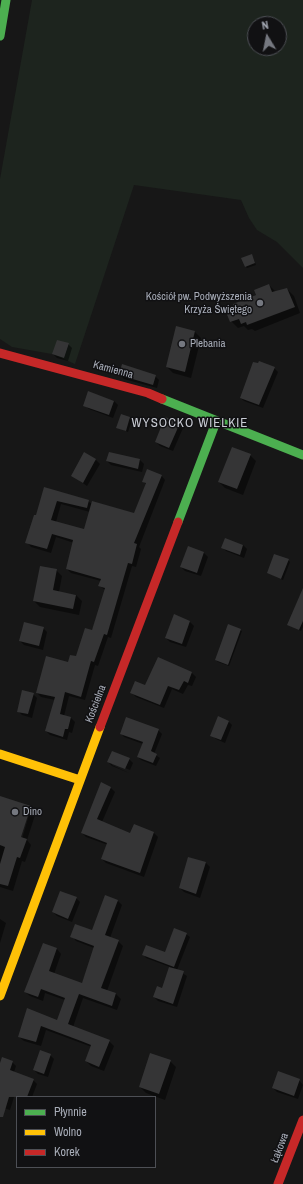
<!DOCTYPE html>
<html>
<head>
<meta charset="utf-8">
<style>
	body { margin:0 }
	#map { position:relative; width:303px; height:1184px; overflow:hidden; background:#171717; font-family:"Archivo Narrow",sans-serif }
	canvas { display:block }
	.legend { position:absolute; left:16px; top:1096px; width:140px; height:72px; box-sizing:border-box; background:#111113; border:1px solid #4d4f55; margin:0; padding:5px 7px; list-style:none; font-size:12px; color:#a8adb8 }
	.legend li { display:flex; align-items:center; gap:8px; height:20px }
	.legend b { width:20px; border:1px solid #4d4f55 }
	.north { position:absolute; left:247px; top:16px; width:40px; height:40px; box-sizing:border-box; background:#111113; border:1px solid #4d4f55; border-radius:50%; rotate:350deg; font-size:11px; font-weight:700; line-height:16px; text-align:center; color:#a8adb8 }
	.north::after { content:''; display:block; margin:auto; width:14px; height:18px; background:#757880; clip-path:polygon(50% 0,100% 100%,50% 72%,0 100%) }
</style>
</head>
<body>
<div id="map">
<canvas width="303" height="1184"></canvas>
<ul class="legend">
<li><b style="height:5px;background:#4caf50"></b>Płynnie</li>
<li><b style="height:5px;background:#ffc107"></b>Wolno</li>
<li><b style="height:5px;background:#c62828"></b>Korek</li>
</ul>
<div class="north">N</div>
</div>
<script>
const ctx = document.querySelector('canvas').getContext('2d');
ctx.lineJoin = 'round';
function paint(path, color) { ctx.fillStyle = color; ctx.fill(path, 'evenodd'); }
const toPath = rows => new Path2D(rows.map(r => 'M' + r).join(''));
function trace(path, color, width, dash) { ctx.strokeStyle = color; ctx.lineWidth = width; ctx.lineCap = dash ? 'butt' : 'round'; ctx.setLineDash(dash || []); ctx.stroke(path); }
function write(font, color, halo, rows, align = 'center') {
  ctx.font = font + ' "Archivo Narrow",sans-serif'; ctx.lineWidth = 3; ctx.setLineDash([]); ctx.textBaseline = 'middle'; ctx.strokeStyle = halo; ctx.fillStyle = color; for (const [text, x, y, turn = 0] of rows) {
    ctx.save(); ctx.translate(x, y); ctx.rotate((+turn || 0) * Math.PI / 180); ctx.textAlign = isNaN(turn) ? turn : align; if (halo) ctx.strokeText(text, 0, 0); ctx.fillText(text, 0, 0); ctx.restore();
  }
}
const green = toPath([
	[32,0,303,0,303,268,277,242,257,230,249,218,241,200,134,185,75,364,52,354,12,347,0,339,0,179],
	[255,24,279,24,279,48,255,48]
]);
const shadow = toPath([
	[252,255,256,265,247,268,245,266],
	[269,285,276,292,287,289,294,296,300,313,255,331,252,329,248,330,244,326,238,328,231,321,236,309],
	[177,328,195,332,201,338,191,378,173,373,167,367],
	[68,344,72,348,68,361,57,358,53,354],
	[258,365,274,368,278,372,263,408,244,401,241,398],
	[120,375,155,376,159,380,157,388,124,379],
	[114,401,118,405,113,418,89,409,85,405],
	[121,415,132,420,128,432,117,427],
	[179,424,183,428,173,451,160,446,156,442],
	[250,455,256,461,243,495,225,488,219,482],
	[96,460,100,464,87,486,73,476],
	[140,460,144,464,142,472,111,465,107,461],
	[161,475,165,480,139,547,141,549,136,567,132,566,111,638,108,637,98,666,95,665,85,700,69,696,64,716,71,718,75,722,72,733,69,732,67,740,50,735,46,731,55,700,41,697,37,693,68,663,77,657,92,631,105,590,100,586,101,581,71,573,67,569,74,543,56,537,51,553,31,547,27,542,37,516,45,488,88,501,92,504,135,515,146,484,143,481],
	[61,504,90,512,85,530,56,522],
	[243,545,247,549,244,558,226,551,222,547],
	[188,547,204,553,208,557,201,576,185,571,181,567],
	[288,560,290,562,283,580,268,573],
	[56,570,62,576,59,592,76,595,82,601,79,615,40,607,34,601],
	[303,604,303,627,301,631,289,625],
	[174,616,190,622,194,626,186,647,170,642,166,638],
	[43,628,47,632,43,650,24,645,20,641],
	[240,630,242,631,229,666,218,662,216,660],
	[158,658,192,673,196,677,192,686,188,685,183,694,172,689,164,708,136,697,132,693,146,686],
	[33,694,37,698,32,718,22,715,18,711],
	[228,721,232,725,225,743,216,739,212,735],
	[158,730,162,734,154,754,160,758,156,766,141,760,138,757,143,744,124,737,121,733],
	[129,759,133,763,130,770,112,763,112,765,129,773,112,766,108,762],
	[111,788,115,792,102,822,131,834,134,825,154,833,158,837,144,877,106,863,102,859,108,845,86,837,82,833],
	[0,797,31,807,36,812,27,840,31,845,25,862,22,861,13,891,0,887],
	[29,808,31,808,21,842,19,841],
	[189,858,206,863,210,867,200,898,184,892,180,888],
	[76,898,80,902,72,922,57,916,53,912],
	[118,901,122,905,110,938,118,941,123,946,107,991,116,994,121,999,117,1010,83,998,73,1027,109,1041,114,1046,104,1071,91,1066,86,1061,92,1047,46,1030,41,1046,24,1041,19,1037,27,1010,58,1021,65,1000,45,993,43,1001,30,996,25,992,44,945,57,949,61,954,54,974,82,984,94,948,76,941,72,936,92,932],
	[0,919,6,923,0,943],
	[186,934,190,937,177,970,187,976,177,1007,158,1001,154,997,163,989,170,967,146,958,143,954,166,954],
	[50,1055,54,1059,48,1077,38,1074,34,1070],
	[170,1061,176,1067,165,1100,146,1093,140,1087],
	[12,1062,16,1066,14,1072,33,1080,37,1084,32,1097,14,1097,10,1110,0,1107,0,1066],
	[299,1080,303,1085,298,1099,277,1092,273,1088]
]);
const building = toPath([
	[252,254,255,263,245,267,241,258],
	[269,284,272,292,287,288,295,307,247,325,246,322,241,324,239,319,230,322,226,312,235,309,233,304,256,295,254,290],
	[176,326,195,331,185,372,166,367],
	[57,340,69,343,64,358,52,354],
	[259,361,275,367,259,405,240,398,253,362,258,363],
	[122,364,156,375,153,385,119,375],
	[88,391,114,401,109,415,83,406],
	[121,414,130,417,126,431,116,428],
	[165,417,180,423,169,448,155,442],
	[232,447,251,454,237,489,218,482],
	[84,452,96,459,83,483,71,476],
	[109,452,140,459,138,469,106,461],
	[147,469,162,475,134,543,137,544,132,564,128,563,107,635,104,634,94,662,91,661,81,697,65,692,60,714,71,717,68,729,65,729,63,737,45,731,55,697,36,693,46,656,68,662,70,655,76,656,85,628,92,630,105,588,98,586,101,579,66,569,73,540,52,534,47,549,25,543,34,515,36,515,44,487,89,500,87,508,57,501,51,520,84,529,92,501,134,513,146,483,142,482],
	[225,538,243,545,240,555,221,548],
	[188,546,204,552,197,573,180,567],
	[274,554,289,559,281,579,267,573],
	[40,566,57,569,53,590,76,595,73,609,33,601],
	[303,588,303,621,299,630,287,625],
	[174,614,190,621,182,644,165,638],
	[24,622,44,627,39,646,19,641],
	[228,624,241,629,228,665,215,660],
	[158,657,192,672,188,683,184,681,179,690,168,686,160,705,130,693,135,681,145,685],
	[22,690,34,693,28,714,17,712],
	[218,716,229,721,221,740,210,736],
	[126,717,159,729,151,751,157,754,153,763,137,757,143,742,120,734],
	[112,751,130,758,125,769,107,762],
	[101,782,111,787,97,819,130,833,134,824,154,832,140,873,101,859,107,843,81,833],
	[0,796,31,806,21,837,27,839,20,858,17,857,8,886,0,884,0,864,5,847,0,845],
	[188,857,206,862,196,894,179,888],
	[60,891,77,897,68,919,52,912],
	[105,895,118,900,105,935,119,940,101,988,116,993,112,1006,79,994,68,1024,110,1040,99,1067,85,1061,91,1045,81,1041,41,1026,36,1042,18,1037,27,1008,57,1020,65,998,41,989,38,997,24,992,43,943,57,948,49,971,82,983,94,946,70,937,75,924,92,930],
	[174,928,187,933,174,967,142,955,146,945,165,952],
	[169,967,184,971,173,1004,153,997,157,986,162,988],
	[40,1050,51,1054,44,1074,33,1070],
	[150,1053,171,1060,159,1094,139,1087],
	[2,1057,13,1061,10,1070,34,1079,27,1097,9,1097,3,1117,0,1117,0,1063],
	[278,1071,300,1079,294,1096,272,1088]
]);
const fast = toPath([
	[0,36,6,0],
	[162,399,303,455],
	[178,522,216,422]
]);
const slow = toPath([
	[0,754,80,780],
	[0,996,100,727]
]);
const jam = toPath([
	[0,353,148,393,162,399],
	[100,727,178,522],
	[278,1184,303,1120]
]);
const markers = [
	[260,303,4,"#757880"],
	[182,344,4,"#757880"],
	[15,812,4,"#757880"]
];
const poiNames = [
	["Kościół pw. Podwyższenia",252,297,"right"],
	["Krzyża Świętego",252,310,"right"],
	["Plebania",190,344],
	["Dino",23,812]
];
const streetNames = [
	["Kamienna",113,370,15],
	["Kościelna",96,704,-69],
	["Łąkowa",280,1148,-69]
];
const quarterNames = [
	["WYSOCKO WIELKIE",190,424]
];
paint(green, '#1d241e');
paint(shadow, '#0007');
paint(building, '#353536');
trace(fast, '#4caf50', 9);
trace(slow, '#ffc107', 9);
trace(jam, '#c62828', 9);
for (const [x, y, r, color] of markers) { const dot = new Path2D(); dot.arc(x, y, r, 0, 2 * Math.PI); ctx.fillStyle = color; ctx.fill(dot); trace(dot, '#111113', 1.5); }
write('11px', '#a8adb8', '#111113', poiNames, 'left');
write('11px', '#a8adb8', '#111113', streetNames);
ctx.letterSpacing = '1px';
write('13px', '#c9ccd4', '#111113', quarterNames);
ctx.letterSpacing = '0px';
</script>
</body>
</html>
